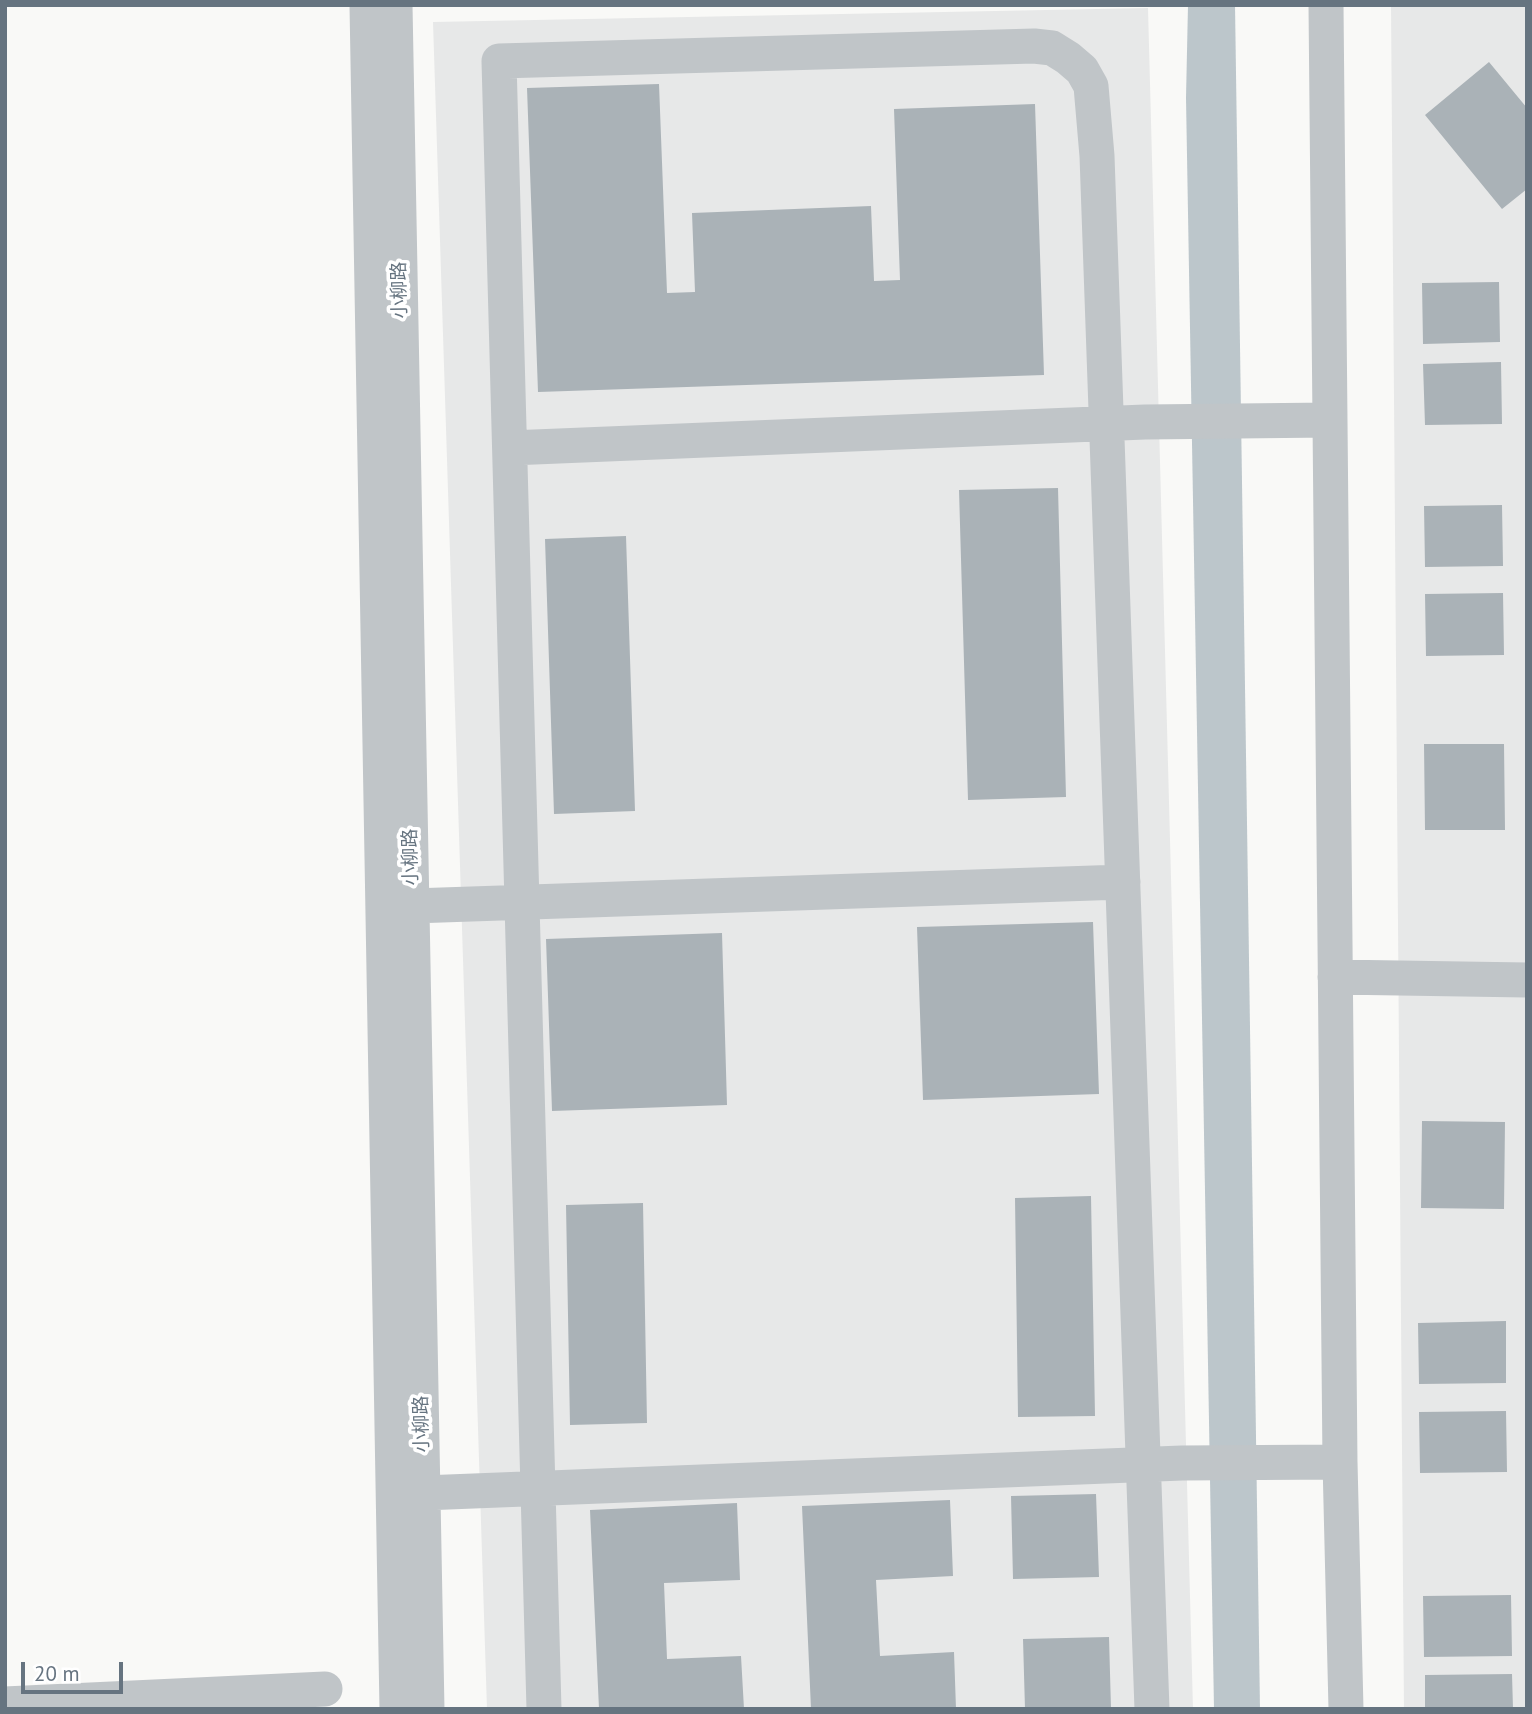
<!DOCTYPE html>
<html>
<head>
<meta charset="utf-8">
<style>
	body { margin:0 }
	#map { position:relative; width:1532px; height:1714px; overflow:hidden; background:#f9f9f7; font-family:"PT Sans",sans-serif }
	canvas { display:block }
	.frame { position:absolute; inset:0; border:7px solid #667480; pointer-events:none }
	.scale { position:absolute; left:21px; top:1662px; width:102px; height:32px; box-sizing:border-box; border:4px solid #667480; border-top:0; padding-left:9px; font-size:21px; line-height:24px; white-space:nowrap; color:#667480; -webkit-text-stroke:5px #fff; paint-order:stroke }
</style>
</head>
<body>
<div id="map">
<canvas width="1532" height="1714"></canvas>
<div class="frame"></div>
<div class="scale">20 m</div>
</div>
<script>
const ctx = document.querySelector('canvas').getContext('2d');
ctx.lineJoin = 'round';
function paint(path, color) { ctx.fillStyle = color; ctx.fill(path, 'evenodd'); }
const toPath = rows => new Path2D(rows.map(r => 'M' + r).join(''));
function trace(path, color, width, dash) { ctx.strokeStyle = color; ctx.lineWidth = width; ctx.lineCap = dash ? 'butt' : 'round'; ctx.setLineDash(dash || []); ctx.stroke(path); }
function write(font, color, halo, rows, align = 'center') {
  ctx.font = font + ' "PT Sans","Noto Sans SC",sans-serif'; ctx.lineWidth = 7; ctx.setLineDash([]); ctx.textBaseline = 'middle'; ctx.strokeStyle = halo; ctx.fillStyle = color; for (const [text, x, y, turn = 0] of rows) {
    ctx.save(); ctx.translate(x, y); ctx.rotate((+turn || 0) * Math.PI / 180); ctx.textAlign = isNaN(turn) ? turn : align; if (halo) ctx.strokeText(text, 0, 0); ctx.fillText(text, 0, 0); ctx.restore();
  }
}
const built = toPath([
	[1391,5,1527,5,1527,1709,1404,1709],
	[1148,8,1193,1709,487,1709,433,22]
]);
const water = toPath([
	[1188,5,1235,5,1260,1709,1214,1709,1186,98]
]);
const building = toPath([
	[1489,62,1527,108,1527,189,1502,209,1425,115],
	[659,84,667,293,695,292,692,213,871,206,874,281,900,280,894,109,1035,104,1044,375,538,392,527,88],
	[1499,282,1500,342,1423,344,1422,283],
	[1501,362,1502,424,1425,425,1423,364],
	[1058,488,1066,797,968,800,959,490],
	[1502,505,1503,566,1425,567,1424,506],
	[626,536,635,811,554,814,545,539],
	[1503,593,1504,655,1426,656,1425,594],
	[1424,744,1504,744,1505,830,1425,830],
	[1093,922,1099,1094,923,1100,917,927],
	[722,933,727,1105,552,1111,546,939],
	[1422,1121,1505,1122,1504,1209,1421,1208],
	[1091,1196,1095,1416,1018,1417,1015,1198],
	[643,1203,647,1423,570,1425,566,1205],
	[1506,1321,1506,1383,1419,1384,1418,1323],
	[1506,1411,1507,1472,1420,1473,1419,1412],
	[1096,1494,1099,1577,1013,1579,1011,1496],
	[950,1500,953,1576,876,1580,880,1656,954,1652,956,1709,811,1709,802,1506],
	[737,1503,740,1580,664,1583,667,1659,741,1656,744,1709,599,1709,590,1510],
	[1511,1595,1512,1656,1424,1657,1423,1596],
	[1109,1637,1111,1709,1025,1709,1023,1639],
	[1512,1674,1513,1709,1425,1709,1425,1675]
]);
const minor = toPath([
	[367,5,397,1709],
	[395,5,427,1709],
	[1326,5,1340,1462,1346,1709],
	[510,448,1145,422,1330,420],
	[412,906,1123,882],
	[1335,977,1527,980],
	[423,1493,1182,1463,1340,1462],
	[5,1704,325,1689],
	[544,1709,499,61,1034,46,1052,48,1068,58,1082,70,1091,86,1097,156,1152,1709]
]);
const streetNames = [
	["小柳路",400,290,-91],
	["小柳路",411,857,-91],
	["小柳路",422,1424,-91]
];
paint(built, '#e7e8e8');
paint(water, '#bcc6cb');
paint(building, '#aab2b7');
trace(minor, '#c0c5c8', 35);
write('19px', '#667480', '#fff', streetNames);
</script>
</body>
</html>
